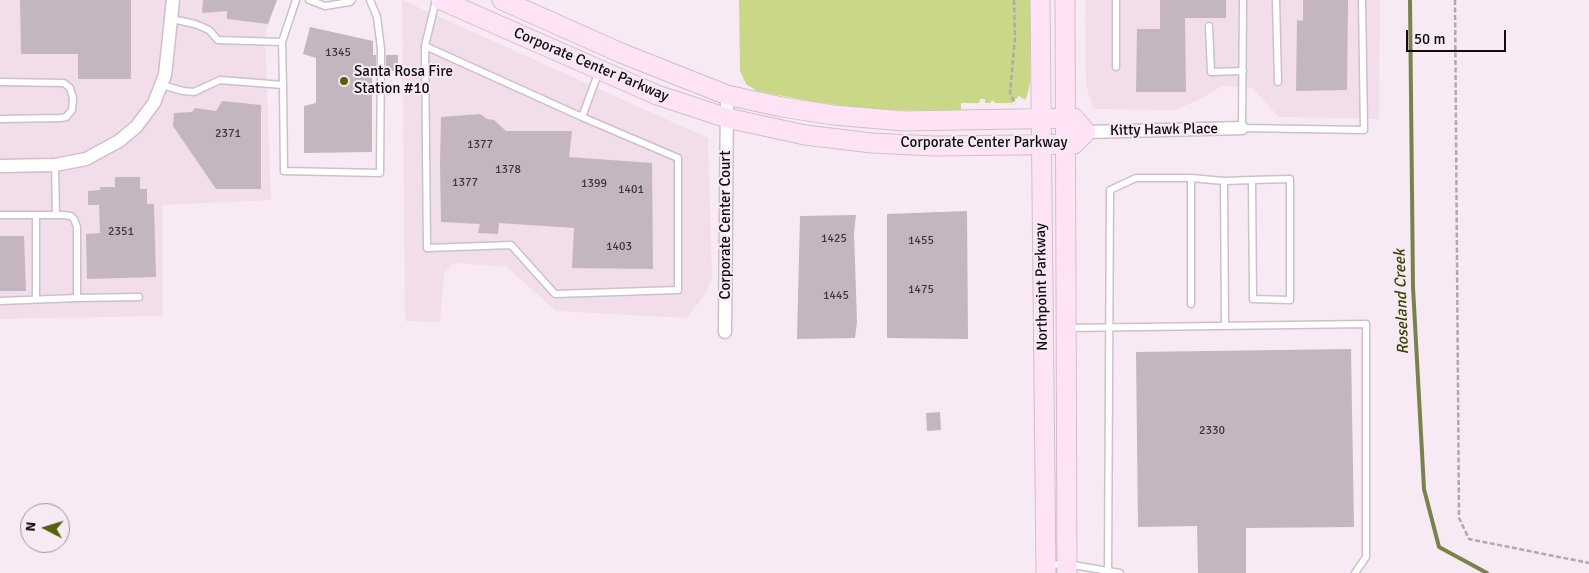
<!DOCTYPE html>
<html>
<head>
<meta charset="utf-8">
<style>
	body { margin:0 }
	#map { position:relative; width:1589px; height:573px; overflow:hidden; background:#f8eaf4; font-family:Signika,sans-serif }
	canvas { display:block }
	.north { position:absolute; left:20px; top:503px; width:50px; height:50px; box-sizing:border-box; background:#f8eaf4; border:1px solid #9c9199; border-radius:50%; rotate:275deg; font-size:14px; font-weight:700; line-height:20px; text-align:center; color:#110c10 }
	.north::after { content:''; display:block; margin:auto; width:18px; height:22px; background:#566202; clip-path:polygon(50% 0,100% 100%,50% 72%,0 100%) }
	.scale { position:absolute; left:1406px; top:30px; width:100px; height:22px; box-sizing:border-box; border:2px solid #110c10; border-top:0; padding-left:6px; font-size:15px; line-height:18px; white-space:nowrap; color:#110c10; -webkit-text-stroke:4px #f8eaf4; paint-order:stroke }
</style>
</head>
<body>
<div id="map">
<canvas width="1589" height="573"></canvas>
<div class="north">N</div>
<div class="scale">50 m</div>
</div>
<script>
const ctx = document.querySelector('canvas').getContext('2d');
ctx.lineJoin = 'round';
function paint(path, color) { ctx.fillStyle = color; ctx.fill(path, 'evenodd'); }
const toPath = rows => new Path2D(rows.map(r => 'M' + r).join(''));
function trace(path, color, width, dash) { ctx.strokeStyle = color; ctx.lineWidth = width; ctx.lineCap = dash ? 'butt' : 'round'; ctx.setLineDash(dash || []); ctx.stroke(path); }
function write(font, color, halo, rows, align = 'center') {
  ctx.font = font + ' Signika,sans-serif'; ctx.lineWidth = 4; ctx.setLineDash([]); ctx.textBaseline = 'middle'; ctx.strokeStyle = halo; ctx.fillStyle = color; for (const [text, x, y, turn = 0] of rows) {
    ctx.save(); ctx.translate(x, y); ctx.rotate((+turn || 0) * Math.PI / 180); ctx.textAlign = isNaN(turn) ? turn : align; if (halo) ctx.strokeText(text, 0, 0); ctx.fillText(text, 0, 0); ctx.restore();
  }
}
const built = toPath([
	[0,0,277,0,265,33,271,200,163,205,163,316,0,319],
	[402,0,708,138,712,278,704,296,687,318,556,311,507,267,454,263,444,273,440,322,405,321],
	[1085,0,1380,0,1379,119,1279,117,1252,88,1222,86,1198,100,1174,110,1093,109,1086,85]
]);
const green = toPath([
	[739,0,1030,0,1030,83,1027,96,1025,100,1019,96,1012,103,995,103,994,101,991,101,991,103,985,103,985,99,980,99,979,103,961,103,961,110,931,111,871,109,815,102,757,91,746,84,740,71]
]);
const stream = toPath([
	[1410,0,1413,287,1424,489,1439,547,1487,573]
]);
const building = toPath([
	[20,0,131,0,131,79,78,79,78,54,21,54],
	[203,0,277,0,268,24,227,19,227,11,202,13],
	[1160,0,1226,0,1226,18,1185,18,1186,92,1136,92,1137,29,1160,29],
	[1303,0,1348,0,1347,90,1296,91,1297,20,1303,21],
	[310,27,373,41,373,55,376,55,376,71,372,71,372,152,304,153,304,106,316,103,316,58,303,54],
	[386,55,398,55,398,71,386,71],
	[222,101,261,105,261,189,216,189,173,126,174,113,192,112,195,108,216,111],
	[480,114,487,119,494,120,506,131,572,131,569,157,652,163,653,269,572,268,574,228,499,223,498,234,478,233,480,224,441,222,440,163,441,117],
	[115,177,140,177,140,189,147,189,147,204,154,204,156,277,87,279,86,234,100,233,99,205,88,205,88,191,100,190,100,187,115,187],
	[967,211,968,339,887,338,887,214],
	[856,215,854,232,857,322,855,338,797,339,800,216],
	[0,236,24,236,26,291,0,291],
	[1351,349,1354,527,1246,528,1246,573,1198,573,1197,526,1138,527,1136,352],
	[940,412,941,430,927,431,926,413]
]);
const path = toPath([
	[1014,0,1015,38,1010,93,1015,104],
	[1455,0,1459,518,1469,539,1589,563]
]);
const lane = toPath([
	[309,0,325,6,350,2,352,0],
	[436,0,425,46,427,248,511,245,555,294,678,290,678,158,582,117,599,71],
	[1116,0,1116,67],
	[1243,0,1242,128,1364,130,1362,0],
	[1276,0,1278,82],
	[172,19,195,24,209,30,218,40,282,42,296,0],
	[1209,26,1211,72,1243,71],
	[425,46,582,117],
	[0,82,64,83,70,88,73,98,72,110,66,117,61,118,0,119],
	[162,85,183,91,194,92,220,80,283,85,282,42],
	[283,85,284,171,380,173,381,49,377,17,370,0],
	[55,165,56,215],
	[1191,178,1224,181,1252,180,1253,299,1290,300,1290,179,1252,180],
	[1224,181,1225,326],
	[0,215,63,215,71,216,74,219,77,227,77,298,0,301],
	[36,215,36,299],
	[77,298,139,297],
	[1067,328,1366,324,1366,557,1355,573],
	[1047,565,1067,564,1120,573],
	[1108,572,1110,190,1136,178,1191,178,1191,304]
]);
const street = toPath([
	[1086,132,1242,128],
	[0,166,55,165,86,159,119,141,136,127,154,103,165,75,173,0],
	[725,332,727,95]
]);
const secondary = toPath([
	[441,0,657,95,727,118,805,135,872,143,934,146,1017,145,1074,144,1086,132,1074,118,904,121,833,115,782,107,745,99,727,95,621,53,502,0],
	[1040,0,1046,573],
	[1065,0,1067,573]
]);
const markers = [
	[344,81,5,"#566202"]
];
const numberNames = [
	["1345",338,53],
	["2371",228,134],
	["1377",480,145],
	["1378",508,170],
	["1377",465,183],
	["1399",594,184],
	["1401",631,190],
	["2351",121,232],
	["1425",834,239],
	["1455",921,241],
	["1403",619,247],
	["1475",921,290],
	["1445",836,296],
	["2330",1212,431]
];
const streetNames = [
	["Corporate Center Parkway",591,65,23],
	["Kitty Hawk Place",1164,130,-1],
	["Corporate Center Parkway",984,143],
	["Corporate Center Court",726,225,-90],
	["Northpoint Parkway",1042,287,-91]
];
const poiNames = [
	["Santa Rosa Fire",354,72],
	["Station #10",354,89]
];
const waterNames = [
	["Roseland Creek",1402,302,-92]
];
paint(built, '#f2ddeb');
paint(green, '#c9d887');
trace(stream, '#798349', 4);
paint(building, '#c3b6bf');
trace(lane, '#cdc0c9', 9);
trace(street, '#cdc0c9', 15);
trace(secondary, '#cdc0c9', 21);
trace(path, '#b2a7af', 2.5, [5, 2.5]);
trace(lane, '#fff', 6);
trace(street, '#fff', 12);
trace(secondary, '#fee3f7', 19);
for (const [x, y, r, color] of markers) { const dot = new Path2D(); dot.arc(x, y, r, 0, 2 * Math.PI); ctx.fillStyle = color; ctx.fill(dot); trace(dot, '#f8eaf4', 2); }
write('12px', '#3e363c', null, numberNames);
write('15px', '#110c10', '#f8eaf4', streetNames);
write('15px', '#110c10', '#f8eaf4', poiNames, 'left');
write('italic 16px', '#3b4400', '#f8eaf4', waterNames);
</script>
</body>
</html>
